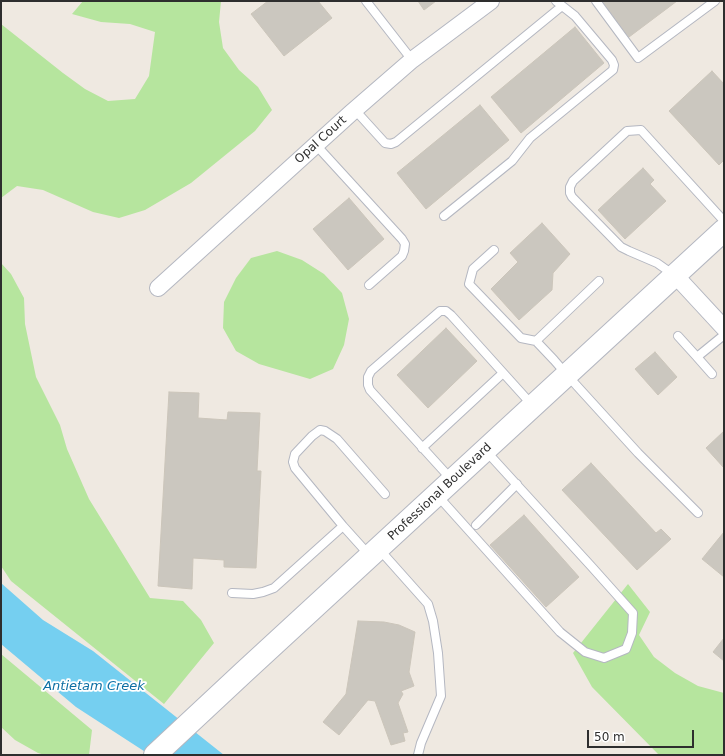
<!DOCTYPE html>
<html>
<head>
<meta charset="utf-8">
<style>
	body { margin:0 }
	#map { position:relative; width:725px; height:756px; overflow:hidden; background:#efe9e1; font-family:"DejaVu Sans",sans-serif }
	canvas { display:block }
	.frame { position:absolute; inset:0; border:2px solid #2e2e2e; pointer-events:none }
	.scale { position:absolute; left:587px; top:730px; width:107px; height:18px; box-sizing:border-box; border:2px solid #2e2e2e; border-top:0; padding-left:5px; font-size:12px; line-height:14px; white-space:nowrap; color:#2e2e2e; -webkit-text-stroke:3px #fff; paint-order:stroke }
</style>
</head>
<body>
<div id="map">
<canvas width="725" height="756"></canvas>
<div class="frame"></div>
<div class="scale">50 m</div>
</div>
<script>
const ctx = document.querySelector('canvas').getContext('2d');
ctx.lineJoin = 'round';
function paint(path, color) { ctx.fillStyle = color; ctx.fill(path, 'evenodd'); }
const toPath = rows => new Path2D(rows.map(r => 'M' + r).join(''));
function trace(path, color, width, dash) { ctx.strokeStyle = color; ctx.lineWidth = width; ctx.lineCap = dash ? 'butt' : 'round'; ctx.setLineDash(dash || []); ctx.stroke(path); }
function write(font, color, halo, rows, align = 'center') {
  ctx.font = font + ' "DejaVu Sans",sans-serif'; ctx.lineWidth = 3.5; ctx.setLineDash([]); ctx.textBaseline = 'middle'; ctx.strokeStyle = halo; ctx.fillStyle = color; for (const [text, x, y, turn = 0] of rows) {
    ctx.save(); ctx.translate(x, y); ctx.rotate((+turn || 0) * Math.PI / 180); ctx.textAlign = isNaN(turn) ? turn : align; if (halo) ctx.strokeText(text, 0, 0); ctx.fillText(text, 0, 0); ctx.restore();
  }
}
const green = toPath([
	[83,1,221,1,219,22,223,48,239,70,258,87,272,110,255,131,191,183,145,210,119,218,93,212,43,190,17,186,1,198,1,24,63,73,85,89,108,101,135,99,149,76,155,32,130,24,101,22,72,14],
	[277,251,302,260,324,274,342,293,349,319,344,345,333,369,310,379,259,364,236,351,223,328,224,302,236,278,251,258],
	[1,263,11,274,24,298,25,324,36,377,60,425,67,449,89,499,150,598,183,601,201,620,214,643,164,704,11,581,1,566],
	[628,584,650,612,639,635,654,657,675,673,698,686,724,693,724,755,659,755,592,687,573,653],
	[1,654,92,730,89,755,45,755,38,753,15,740,1,727]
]);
const water = toPath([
	[1,583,43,620,93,651,224,755,150,755,76,707,1,644]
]);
const building = toPath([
	[268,1,318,1,332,18,284,56,251,14,268,1],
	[418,1,436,1,424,10,418,1],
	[602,1,677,1,629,37,602,1],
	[575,27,604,63,521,133,491,97,575,27],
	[712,71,724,84,724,160,719,165,669,111,712,71],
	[480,105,509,140,426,209,397,173,480,105],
	[643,168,654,180,650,184,666,201,625,239,598,210,643,168],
	[349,198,384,239,348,270,313,229,349,198],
	[542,223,570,254,553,273,552,290,519,320,491,289,518,262,510,253,542,223],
	[446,328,477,361,428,408,397,375,446,328],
	[655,352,677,377,658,395,635,369,655,352],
	[169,392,199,393,198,418,227,420,228,412,260,413,257,471,261,471,256,568,224,567,224,560,193,558,192,589,158,586,169,392],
	[724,431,724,468,706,448,724,431],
	[591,463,656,533,661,529,671,539,637,570,562,490,591,463],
	[524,515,579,577,546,607,490,545,524,515],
	[724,532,724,577,702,559,724,532],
	[358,621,384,622,399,625,415,632,409,672,414,686,401,691,403,694,398,703,408,732,403,733,405,741,391,745,375,701,368,700,339,735,323,722,346,694,358,621],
	[724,638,724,661,713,652,724,638]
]);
const lane = toPath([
	[366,1,412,60],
	[596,1,638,58,715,1],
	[355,110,385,143,391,144,396,142,562,6],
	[316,145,402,239,405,244,404,251,402,256,369,285],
	[444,216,512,161,530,138,613,70,614,65,612,60,575,16,556,1],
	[494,250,473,269,469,284,521,338,536,341,554,360,567,375,638,453,698,513],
	[674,275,657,263,629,251,621,247,572,197,570,193,570,187,573,181,627,131,641,130,724,221],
	[678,336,697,357,724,335],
	[536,341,599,281],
	[697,357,712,374],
	[422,448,503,373],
	[451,479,370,390,368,385,368,377,371,371,440,311,446,311,451,315,533,406],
	[437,495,560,632,585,652,604,658,626,649,632,633,633,613,591,566,486,451],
	[476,525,517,484],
	[379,549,428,604,433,621,438,653,441,696,421,743,418,755],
	[370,556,343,526,295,468,293,462,295,454,312,436,320,430,325,431,337,439,385,494],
	[232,593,253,594,263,592,274,588,343,526]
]);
const street = toPath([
	[675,275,724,328],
	[158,288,351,113,412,60,491,1]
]);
const secondary = toPath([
	[155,755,244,672,724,230]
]);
const streetNames = [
	["Opal Court",321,140,-42],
	["Professional Boulevard",440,492,-43]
];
const waterNames = [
	["Antietam Creek",94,687]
];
paint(green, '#b6e59e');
paint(water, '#75cff0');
paint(building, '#cbc7bf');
trace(building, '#cbc5ba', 1);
trace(lane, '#b4b7c1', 10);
trace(street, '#b4b7c1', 18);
trace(secondary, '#b4b7c1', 24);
trace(lane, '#fff', 8);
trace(street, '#fff', 16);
trace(secondary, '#fff', 22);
write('12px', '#2e2e2e', '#fff', streetNames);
write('italic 13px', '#0d6fa3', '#fff', waterNames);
</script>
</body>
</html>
